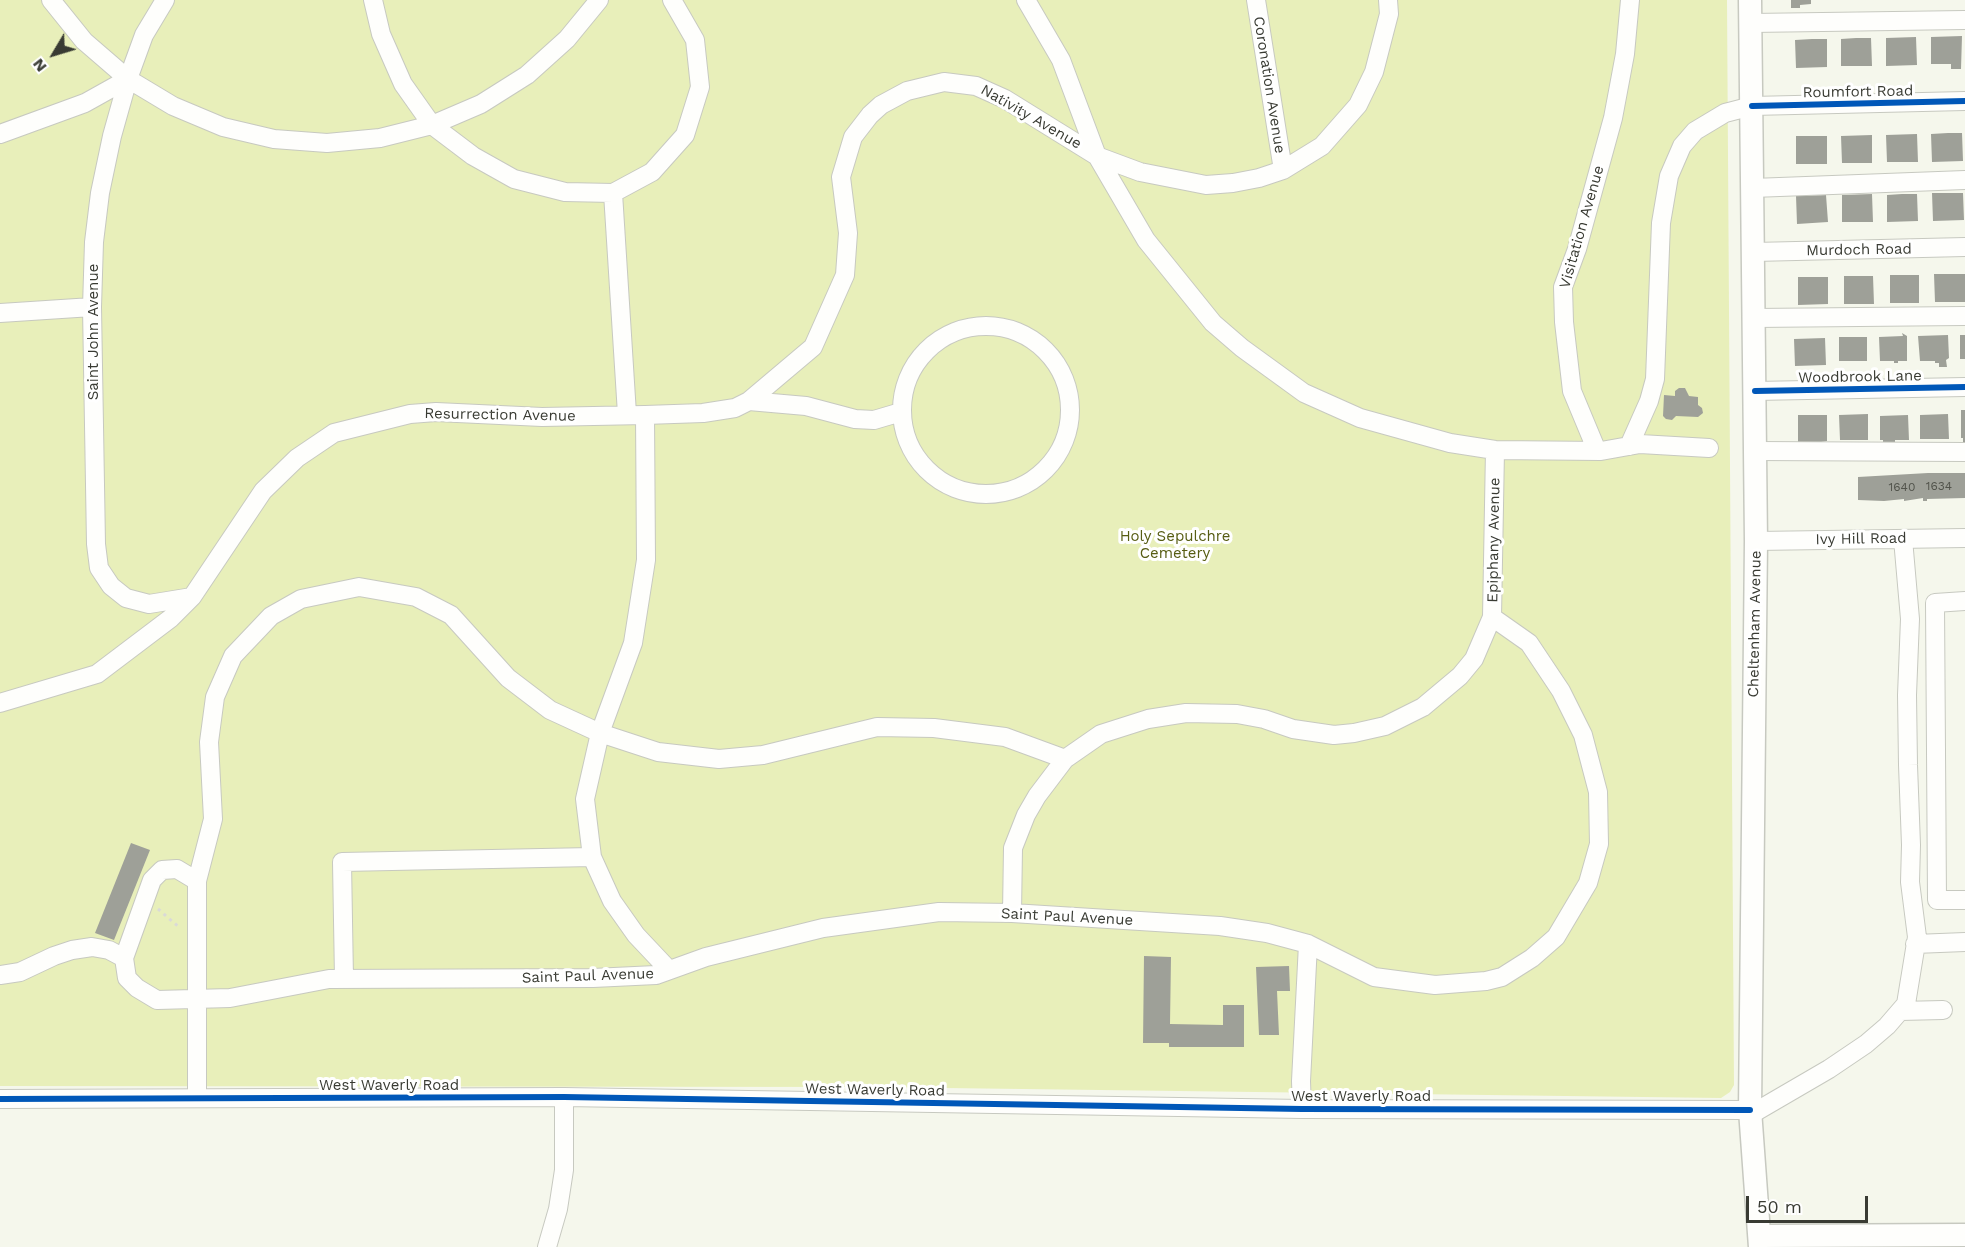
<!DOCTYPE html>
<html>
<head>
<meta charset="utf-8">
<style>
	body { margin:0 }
	#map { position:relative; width:1965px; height:1247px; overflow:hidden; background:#f5f7ec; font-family:"Work Sans",sans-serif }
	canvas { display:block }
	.north { position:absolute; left:24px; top:24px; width:60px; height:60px; -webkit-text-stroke:4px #fff; paint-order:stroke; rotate:232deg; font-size:16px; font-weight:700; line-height:24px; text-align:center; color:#393b33 }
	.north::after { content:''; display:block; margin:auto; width:21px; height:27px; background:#393b33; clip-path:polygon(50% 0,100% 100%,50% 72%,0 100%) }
	.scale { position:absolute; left:1746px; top:1196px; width:122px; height:27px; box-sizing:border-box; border:3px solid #393b33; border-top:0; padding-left:8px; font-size:18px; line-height:21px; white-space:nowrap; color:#393b33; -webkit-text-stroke:4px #fff; paint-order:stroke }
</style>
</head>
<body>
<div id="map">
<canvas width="1965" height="1247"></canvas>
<div class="north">N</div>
<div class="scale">50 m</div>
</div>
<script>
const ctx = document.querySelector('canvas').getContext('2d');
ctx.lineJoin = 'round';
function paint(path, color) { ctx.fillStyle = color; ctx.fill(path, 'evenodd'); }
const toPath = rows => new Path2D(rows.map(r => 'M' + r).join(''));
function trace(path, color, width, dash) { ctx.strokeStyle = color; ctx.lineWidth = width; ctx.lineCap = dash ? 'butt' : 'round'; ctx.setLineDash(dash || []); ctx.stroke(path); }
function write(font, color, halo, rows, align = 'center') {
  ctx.font = font + ' "Work Sans",sans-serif'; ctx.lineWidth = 6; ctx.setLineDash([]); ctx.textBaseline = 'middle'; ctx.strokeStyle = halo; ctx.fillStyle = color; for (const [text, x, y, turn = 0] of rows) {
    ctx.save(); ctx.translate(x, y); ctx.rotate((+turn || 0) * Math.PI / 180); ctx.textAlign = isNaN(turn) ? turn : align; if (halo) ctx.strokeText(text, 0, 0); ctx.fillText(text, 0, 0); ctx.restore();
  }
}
const green = toPath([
	[0,0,1727,0,1734,1085,1730,1092,1721,1098,867,1087,0,1086]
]);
const building = toPath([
	[1791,0,1811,0,1811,4,1800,5,1800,8,1791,8],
	[1962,36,1961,69,1951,69,1951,64,1931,64,1931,37],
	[1916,37,1917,65,1886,66,1886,38],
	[1856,38,1871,38,1872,66,1841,66,1841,39],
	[1812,39,1827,39,1827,67,1796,68,1795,40],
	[1948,133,1962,133,1963,161,1932,162,1931,134],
	[1917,134,1918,162,1887,162,1886,135],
	[1872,135,1872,163,1842,163,1841,136],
	[1796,136,1827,136,1827,164,1796,164],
	[1932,193,1963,193,1964,220,1933,221],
	[1872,194,1873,222,1842,222,1842,195],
	[1902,194,1917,194,1918,221,1887,222,1887,195],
	[1826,195,1828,222,1797,224,1796,196],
	[1934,274,1965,274,1965,302,1935,302],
	[1890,275,1919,275,1919,303,1890,303],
	[1844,276,1873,276,1874,304,1844,304],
	[1798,277,1828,277,1828,304,1798,305],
	[1902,333,1907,336,1907,361,1898,361,1898,363,1894,363,1894,361,1880,361,1879,337,1903,336],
	[1948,335,1949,358,1946,360,1947,367,1939,367,1939,363,1935,363,1935,361,1920,361,1918,336],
	[1960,335,1965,335,1965,359,1960,359],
	[1839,337,1867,337,1867,361,1839,361],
	[1825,338,1826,365,1795,366,1794,339],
	[1679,388,1685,388,1689,396,1698,397,1698,405,1702,408,1703,413,1698,417,1676,416,1672,420,1666,419,1663,416,1664,395,1675,396,1675,391],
	[1961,410,1965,410,1965,445,1963,445,1963,438,1961,438],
	[1868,414,1868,440,1840,440,1839,415],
	[1948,414,1949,439,1920,439,1920,415],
	[1798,415,1827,415,1827,441,1821,442,1821,445,1818,445,1818,442,1798,442],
	[1908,415,1909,440,1895,440,1895,446,1883,447,1883,440,1880,440,1880,416],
	[1928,473,1965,473,1965,498,1927,499,1927,501,1923,501,1923,498,1904,501,1904,499,1884,501,1858,500,1858,477],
	[131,843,150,850,114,940,95,933],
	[1144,956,1171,957,1170,1024,1223,1025,1223,1005,1244,1005,1244,1047,1169,1047,1169,1043,1143,1043],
	[1289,966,1290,991,1277,991,1279,1035,1259,1035,1256,967]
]);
const path = toPath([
	[158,909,180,928]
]);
const minor = toPath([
	[51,0,84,41,128,79,173,106,223,127,274,139,327,143,380,138,432,125,481,104,527,75,567,39,599,0],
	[165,0,144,35,128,79,112,136,100,193,94,242,92,307,96,544,99,568,111,586,126,598,149,604,192,597],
	[373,0,381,34,403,84,432,125,473,156,514,179,565,192,613,193,652,172,685,135,700,87,695,40,672,0],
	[1026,0,1061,60,1097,156,1146,240,1213,323,1242,348,1304,393,1360,418,1450,443,1495,450,1601,451,1640,444,1709,448],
	[1256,0,1283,170],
	[1751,23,1965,20],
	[0,134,85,103,128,79],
	[1753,188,1965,180],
	[613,193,627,414],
	[1754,252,1965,247],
	[0,313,92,307],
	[1754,318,1965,316],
	'902 410a84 84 0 1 1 168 0a84 84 0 1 1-168 0Z',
	[1755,391,1965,387],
	[749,401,806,406,855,419,874,420,901,412],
	[645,415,646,560,633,643,600,733,585,799,592,857,612,901,636,935,669,970],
	[1629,446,1649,401,1655,379,1661,223,1669,176,1682,146,1695,131,1725,113,1752,106,1965,101],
	[1597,451,1572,391,1564,322,1563,287,1577,249,1613,118,1625,54,1630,0],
	[1755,451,1965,452],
	[1756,541,1965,538],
	[1965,601,1935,603,1937,900,1965,900],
	[0,703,97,674,171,618,192,597,263,491,297,458,334,433,410,414,436,412,542,417,645,415,703,413,735,408,749,401,813,347,845,275,848,233,841,177,853,137,870,115,881,105,907,91,944,82,976,86,1005,99,1097,156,1140,172,1206,185,1233,183,1259,178,1283,170,1322,146,1358,105,1374,72,1389,14,1388,0],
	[1012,913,1013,848,1026,815,1037,796,1065,759,1101,734,1148,719,1186,713,1237,714,1264,719,1293,729,1334,735,1354,733,1385,726,1423,707,1460,676,1474,659,1492,617,1495,450],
	[1915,944,1965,942],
	[124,958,152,880,162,870,177,869,197,881],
	[0,975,20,972,54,956,72,950,92,947,109,950,124,958,127,978,137,988,157,1000,230,998,329,979,593,978,656,975,706,957,823,928,939,912,1012,913,1220,926,1267,933,1308,944,1374,977,1435,985,1486,981,1502,977,1532,958,1556,937,1588,883,1599,844,1598,792,1583,735,1561,691,1529,643,1492,617],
	[344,979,342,862,592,857],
	[1900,1011,1943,1010],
	[197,1098,197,881,213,819,209,742,215,697,233,656,271,616,301,599,359,587,416,597,451,615,508,678,550,710,600,733,658,752,719,759,763,755,877,727,934,728,1005,737,1065,759],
	[0,1099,564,1097,1302,1109,1750,1110],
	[1302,1109,1301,1081,1308,944],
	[1750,1115,1829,1069,1866,1044,1887,1026,1906,1004,1917,937,1910,882,1911,845,1908,765,1907,695,1910,619,1903,539],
	[547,1247,558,1209,564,1170,564,1097]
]);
const major = toPath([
	[1750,0,1756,541,1750,1110,1760,1247],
	[1760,1236,1965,1235]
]);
const cycleway = toPath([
	[1752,106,1965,101],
	[1755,391,1965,387],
	[0,1099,564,1097,1302,1109,1750,1110]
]);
const numberNames = [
	["1634",1939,486],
	["1640",1902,487]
];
const streetNames = [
	["Coronation Avenue",1269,85,81],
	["Roumfort Road",1858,92,-1],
	["Nativity Avenue",1031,117,30],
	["Visitation Avenue",1582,227,-74],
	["Murdoch Road",1859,250,-1],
	["Saint John Avenue",94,332,-90],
	["Woodbrook Lane",1860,377,-1],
	["Resurrection Avenue",500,415,1],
	["Ivy Hill Road",1861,539,-1],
	["Epiphany Avenue",1494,540,-89],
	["Cheltenham Avenue",1755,624,-89],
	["Saint Paul Avenue",1067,917,3],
	["Saint Paul Avenue",588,976,-2],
	["West Waverly Road",389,1086],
	["West Waverly Road",875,1090,1],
	["West Waverly Road",1361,1097]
];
const parkNames = [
	["Holy Sepulchre",1175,537],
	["Cemetery",1175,554]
];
paint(green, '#e8efba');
paint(building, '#9ea098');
trace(minor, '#c7c9c0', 20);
trace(major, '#c7c9c0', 25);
trace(path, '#dadad7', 3, [3, 4.5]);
trace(minor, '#fefefc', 18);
trace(major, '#fefefc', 22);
trace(cycleway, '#0057b8', 6);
write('12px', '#52544c', null, numberNames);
write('15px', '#393b33', '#fff', streetNames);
write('15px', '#575d13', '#fff', parkNames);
</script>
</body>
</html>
